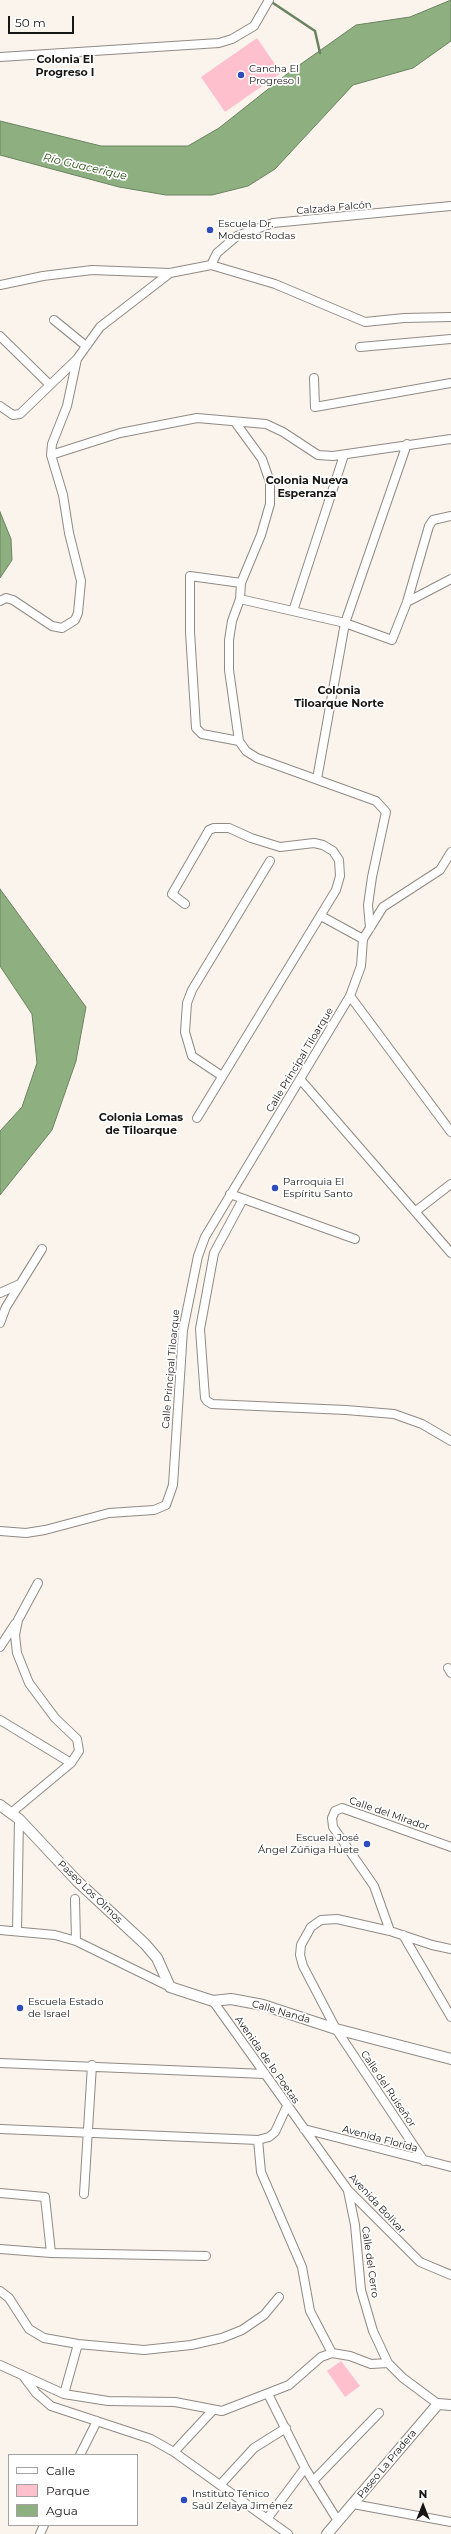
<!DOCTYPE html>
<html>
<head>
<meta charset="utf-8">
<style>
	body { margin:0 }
	#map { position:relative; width:451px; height:2534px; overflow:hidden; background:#faf4ed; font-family:Montserrat,sans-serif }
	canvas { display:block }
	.legend { position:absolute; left:8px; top:2454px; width:130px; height:72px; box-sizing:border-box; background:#fff; border:1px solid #a3a2a1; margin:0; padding:5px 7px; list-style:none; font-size:12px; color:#181614 }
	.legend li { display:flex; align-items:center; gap:8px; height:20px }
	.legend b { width:20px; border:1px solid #a3a2a1 }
	.north { position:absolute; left:403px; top:2486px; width:40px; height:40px; -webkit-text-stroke:3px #fff; paint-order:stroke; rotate:0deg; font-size:11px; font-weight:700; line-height:16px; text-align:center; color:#181614 }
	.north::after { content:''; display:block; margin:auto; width:14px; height:18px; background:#181614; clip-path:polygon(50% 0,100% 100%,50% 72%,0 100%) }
	.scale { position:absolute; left:8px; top:16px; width:66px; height:18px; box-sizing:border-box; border:2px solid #181614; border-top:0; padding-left:5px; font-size:12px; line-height:14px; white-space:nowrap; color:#181614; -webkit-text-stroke:3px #fff; paint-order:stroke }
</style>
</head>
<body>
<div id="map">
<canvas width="451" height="2534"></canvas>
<ul class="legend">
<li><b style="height:5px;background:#fff"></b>Calle</li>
<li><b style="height:11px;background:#fec0cc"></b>Parque</li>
<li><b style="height:11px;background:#8eb080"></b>Agua</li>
</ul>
<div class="north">N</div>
<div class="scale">50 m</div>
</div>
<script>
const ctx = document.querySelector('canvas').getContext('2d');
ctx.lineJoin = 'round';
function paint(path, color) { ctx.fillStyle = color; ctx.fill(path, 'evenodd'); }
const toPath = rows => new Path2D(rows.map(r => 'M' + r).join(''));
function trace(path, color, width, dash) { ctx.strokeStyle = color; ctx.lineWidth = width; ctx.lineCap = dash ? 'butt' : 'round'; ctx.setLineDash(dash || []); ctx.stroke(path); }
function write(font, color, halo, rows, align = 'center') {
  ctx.font = font + ' Montserrat,sans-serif'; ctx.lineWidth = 3.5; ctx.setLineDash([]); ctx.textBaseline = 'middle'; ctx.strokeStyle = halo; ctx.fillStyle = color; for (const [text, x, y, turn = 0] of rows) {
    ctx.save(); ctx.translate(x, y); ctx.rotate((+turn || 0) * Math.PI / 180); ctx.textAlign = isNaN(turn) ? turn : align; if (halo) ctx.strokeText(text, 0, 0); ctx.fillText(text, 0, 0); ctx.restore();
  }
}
const green = toPath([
	[257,38,281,73,225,112,201,77],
	[341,2361,360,2386,345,2397,327,2371]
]);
const water = toPath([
	[451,0,451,41,413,68,353,85,275,169,248,186,212,195,166,195,119,187,0,155,0,121,101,146,188,146,219,128,291,71,356,25,410,17,451,0],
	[0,512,11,539,12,560,0,578,0,512],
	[0,889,86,1007,76,1061,52,1130,0,1195,0,1131,22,1107,37,1063,32,1014,0,966,0,889]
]);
const stream = toPath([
	[270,1,315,31,320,53]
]);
const minor = toPath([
	[0,57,219,43,232,39,254,26,269,0],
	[211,265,217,253,237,236,273,223,451,206],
	[0,285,43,276,92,270,170,273,211,265,275,284,365,322,404,318,451,317],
	[54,320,86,346],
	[0,336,50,385],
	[360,347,451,339],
	[314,378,315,407,451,383],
	[0,406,13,415,20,414,77,359,100,327,170,273],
	[235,422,262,459,270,482,270,504,261,535,241,583,240,599,232,621,229,640,229,670,239,741,246,751,257,758,376,801,386,812,372,877,368,905,370,928],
	[51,455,120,433,197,418,266,424,283,432,318,455,333,456,451,439],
	[240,599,345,623,392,640,407,602,429,526,433,520,451,516],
	[0,601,6,598,13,600,52,626,62,628,75,620,78,613,81,581,69,533,63,495,51,455,52,444,67,406,77,359],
	[407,602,451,579],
	[293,611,344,455],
	[239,741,202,734,196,728,190,632,190,576,241,583],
	[317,779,345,623,407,444],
	[185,904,172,894,209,830,214,828,229,828,251,838,280,847,314,843,323,845,333,851,339,860,340,876,336,890,197,1118],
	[321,916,363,939],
	[350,996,451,1132],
	[222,1076,192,1056,185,1032,187,1003,192,990,270,861],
	[300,1079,451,1253],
	[230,1194,355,1239],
	[243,1199,214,1253,200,1329,205,1398,207,1401,212,1404,346,1410,394,1414,422,1424,451,1441],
	[416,1211,451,1184],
	[0,1293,20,1284],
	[0,1323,6,1307,42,1249],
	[0,1531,26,1533,45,1530,109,1513,154,1510,166,1505,173,1485,183,1330,198,1256,205,1237,350,996,361,966,363,939,383,907,440,870,451,852],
	[0,1647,15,1624],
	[448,1668,451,1673],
	[0,1720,71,1763,79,1751,77,1739,55,1718,29,1683,17,1653,15,1635,18,1620,38,1583],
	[11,1813,71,1763],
	[75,1899,76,1941],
	[0,1930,55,1935,76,1941,170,1987],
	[17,1931,19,1819],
	[390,1931,374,1886,333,1827,332,1818,335,1811,342,1808,451,1847],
	[403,1935,451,2017],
	[213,2001,348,2190,420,2262,451,2275],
	[0,2063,265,2074],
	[0,2129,258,2140,269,2137,275,2132,287,2106],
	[304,2129,451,2167],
	[258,2140,261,2172,302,2267,310,2311,332,2353],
	[424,2161,336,2029,303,1966,300,1955,301,1945,311,1927,321,1920,337,1919,390,1931,432,1945,451,1949],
	[348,2191,355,2225,361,2290,373,2331,388,2363,403,2378,438,2404],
	[0,2193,45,2197,51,2253],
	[84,2194,92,2065],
	[0,2249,51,2253,206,2256],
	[0,2291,9,2298,29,2329,44,2338,78,2344,144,2350,191,2345,222,2338,242,2330,264,2315,279,2297],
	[0,2365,64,2394,108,2401,175,2402,222,2411,289,2385,321,2357,332,2353,350,2356,371,2364,388,2363],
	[24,2377,36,2393,51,2406,151,2439,174,2452,288,2534],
	[64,2394,78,2344],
	[268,2394,305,2468,338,2521],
	[174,2452,213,2410],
	[80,2455,97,2421],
	[313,2481,379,2413],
	[220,2485,254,2448,286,2428],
	[353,2504,451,2522],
	[267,2519,305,2468],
	[40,2534,44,2525]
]);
const tertiary = toPath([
	[0,1805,19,1819,77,1881,145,1944,157,1958,170,1987,213,2001,231,1999,263,2005,336,2029,451,2059],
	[327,2534,438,2404,451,2405]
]);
const markers = [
	[241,75,4,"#2f4bbc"],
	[210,230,4,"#2f4bbc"],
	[275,1188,4,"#2f4bbc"],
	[367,1844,4,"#2f4bbc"],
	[20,2008,4,"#2f4bbc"],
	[184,2500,4,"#2f4bbc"]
];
const poiNames = [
	["Cancha El",249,69],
	["Progreso I",249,81],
	["Escuela Dr.",218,224],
	["Modesto Rodas",218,236],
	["Parroquia El",283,1182],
	["Espíritu Santo",283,1194],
	["Escuela José",359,1838,"right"],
	["Ángel Zúñiga Huete",359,1850,"right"],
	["Escuela Estado",28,2002],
	["de Israel",28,2014],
	["Instituto Ténico",192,2494],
	["Saúl Zelaya Jiménez",192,2506]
];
const streetNames = [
	["Calzada Falcón",334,208,-5],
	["Calle Principal Tiloarque",300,1060,-59],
	["Calle Principal Tiloarque",171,1369,-85],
	["Calle del Mirador",389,1814,19],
	["Paseo Los Olmos",90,1892,44],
	["Calle Nanda",281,2012,16],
	["Avenida de lo Poetas",267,2060,55],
	["Calle del Ruiseñor",388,2089,56],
	["Avenida Florida",380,2139,15],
	["Avenida Bolívar",377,2204,47],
	["Calle del Cerro",370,2262,82],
	["Paseo La Pradera",387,2464,-50]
];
const neighbourhoodNames = [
	["Colonia El",65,60],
	["Progreso I",65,73],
	["Colonia Nueva",307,481],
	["Esperanza",307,494],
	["Colonia",339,691],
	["Tiloarque Norte",339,704],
	["Colonia Lomas",141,1118],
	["de Tiloarque",141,1131]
];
const waterNames = [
	["Río Guacerique",85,167,13]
];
paint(green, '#fec0cc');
paint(water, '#8eb080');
trace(water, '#6b8260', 1);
trace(stream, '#6b8260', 2.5);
trace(minor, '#908a84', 10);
trace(tertiary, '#908a84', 12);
trace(minor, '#fff', 8);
trace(tertiary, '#fff', 10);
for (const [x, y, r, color] of markers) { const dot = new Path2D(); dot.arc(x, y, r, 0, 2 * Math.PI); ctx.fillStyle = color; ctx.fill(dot); trace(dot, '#fff', 1.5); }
write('10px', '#181614', '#fff', poiNames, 'left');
write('10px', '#181614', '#fff', streetNames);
write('bold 11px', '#181614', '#fff', neighbourhoodNames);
write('italic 11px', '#25510d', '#fff', waterNames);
</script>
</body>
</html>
